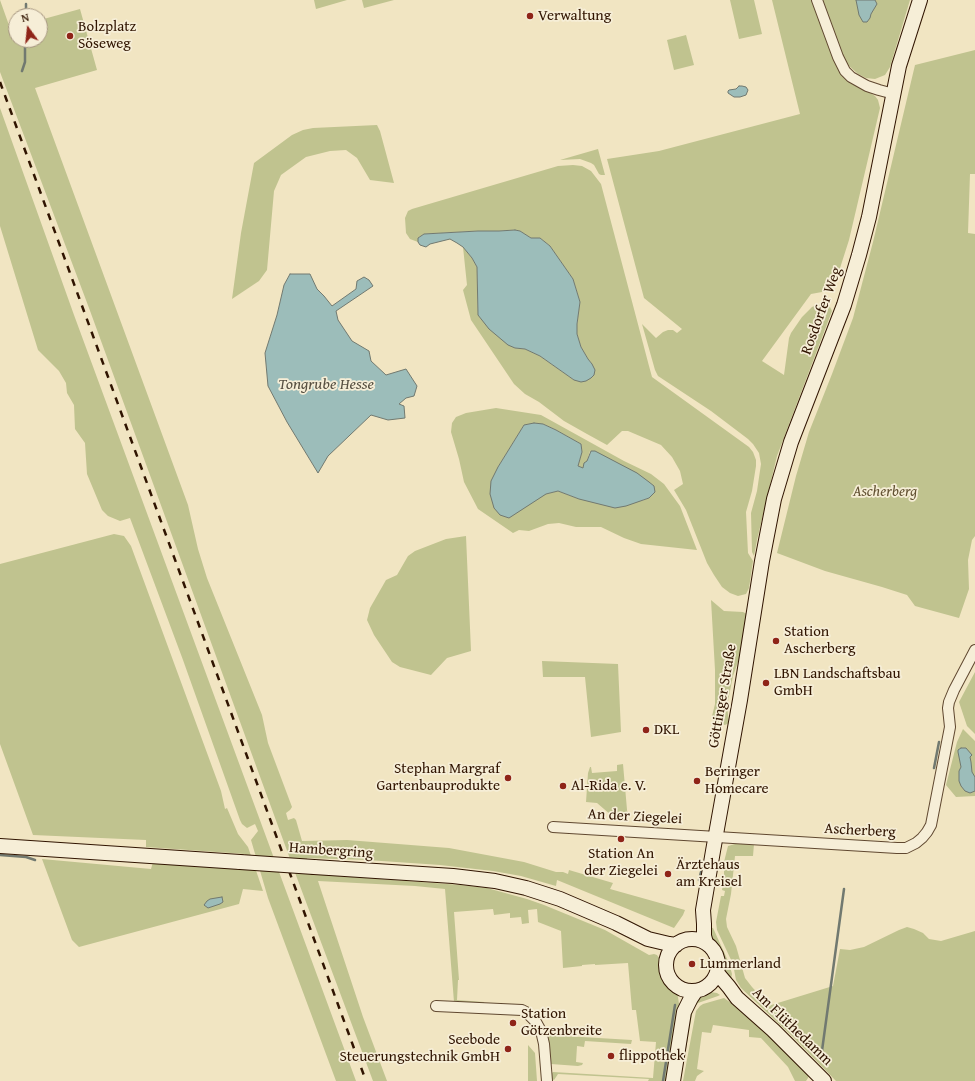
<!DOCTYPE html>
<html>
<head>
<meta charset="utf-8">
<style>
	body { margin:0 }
	#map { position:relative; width:975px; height:1081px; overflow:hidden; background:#f1e5c2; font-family:"Gentium Book Plus",serif }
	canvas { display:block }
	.north { position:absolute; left:8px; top:8px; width:40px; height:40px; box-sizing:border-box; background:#f6eed7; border:1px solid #a79781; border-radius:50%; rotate:345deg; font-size:11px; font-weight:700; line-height:16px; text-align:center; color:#301400 }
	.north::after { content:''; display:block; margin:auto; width:14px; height:18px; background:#8f2418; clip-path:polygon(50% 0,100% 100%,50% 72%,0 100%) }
</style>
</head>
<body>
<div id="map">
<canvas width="975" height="1081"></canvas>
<div class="north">N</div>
</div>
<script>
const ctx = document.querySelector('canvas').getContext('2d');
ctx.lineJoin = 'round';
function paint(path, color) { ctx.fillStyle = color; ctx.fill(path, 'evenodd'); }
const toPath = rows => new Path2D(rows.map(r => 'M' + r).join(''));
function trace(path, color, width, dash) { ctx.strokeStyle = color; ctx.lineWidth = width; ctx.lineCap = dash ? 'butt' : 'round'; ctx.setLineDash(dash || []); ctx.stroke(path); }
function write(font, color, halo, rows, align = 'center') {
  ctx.font = font + ' "Gentium Book Plus",serif'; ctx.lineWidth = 3.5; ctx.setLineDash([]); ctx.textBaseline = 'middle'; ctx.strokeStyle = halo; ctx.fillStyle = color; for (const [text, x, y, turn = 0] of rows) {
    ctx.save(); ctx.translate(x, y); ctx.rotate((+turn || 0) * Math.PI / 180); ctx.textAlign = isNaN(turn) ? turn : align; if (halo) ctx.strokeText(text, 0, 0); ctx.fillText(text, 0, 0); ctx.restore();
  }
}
const green = toPath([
	[0,0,10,28,16,27,16,40,40,40,40,20,80,9,97,70,35,88,188,505,198,549,207,578,262,715,268,743,292,807,290,810,286,813,288,820,294,818,296,820,302,841,347,840,449,848,524,862,556,872,563,872,568,874,569,870,613,883,610,889,685,910,683,915,674,928,557,880,556,886,521,876,493,871,440,865,367,860,307,858,311,874,461,885,487,888,527,899,544,905,605,930,649,955,654,954,657,955,662,962,663,973,665,978,676,992,678,997,679,1004,666,1081,648,1081,649,1079,558,1074,554,1080,552,1079,551,1074,553,1072,653,1078,656,1042,640,1041,636,1010,632,1010,628,963,595,965,595,964,582,965,582,966,563,968,561,931,538,922,537,909,528,910,529,923,522,924,521,917,510,918,510,913,494,915,493,909,454,912,459,980,458,980,457,1000,484,1002,484,1004,454,1002,445,889,415,886,318,881,363,1017,387,1081,373,1081,297,878,89,308,0,72],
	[314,0,347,0,316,9],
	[362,0,394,0,364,8],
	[730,0,754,0,762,34,739,39],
	[772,0,812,0,839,71,844,77,850,83,864,89,875,96,878,100,880,108,849,240,833,290,811,294,762,361,784,375,789,338,791,333,802,317,812,307,816,305,822,304,826,304,830,307,832,311,777,456,757,540,754,556,752,552,751,513,757,491,761,464,759,453,753,444,748,439,711,411,658,376,655,370,642,324,656,338,663,332,668,330,673,330,677,333,682,329,644,298,607,159,659,151,800,114],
	[822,0,910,0,890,67,885,75,875,79,866,78,858,74,847,64,840,50],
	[686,35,694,65,674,70,667,40],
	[975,50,975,174,970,174,968,233,975,234,975,536,972,540,968,560,969,589,959,618,915,606,907,595,882,587,825,571,777,553,796,476,809,432,832,374,853,318,873,242,915,65],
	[0,108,74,315,356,1081,336,1081,268,898,251,840,258,831,255,824,247,828,242,824,240,820,183,660,130,518,120,521,108,516,102,510,87,474,85,443,75,429,74,405,67,393,66,383,59,371,38,350,0,226],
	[377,125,380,131,394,183,370,180,357,158,346,150,330,151,306,157,281,175,274,191,267,270,259,281,232,299,241,233,254,163,292,135,303,130,313,128],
	[598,149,605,175,601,175,599,174,594,165,591,163,580,159,560,160],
	[573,165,582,166,591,171,601,184,649,366,652,377,749,447,753,452,756,460,756,466,752,491,746,512,748,553,753,561,749,588,746,594,738,596,730,593,722,587,714,575,707,563,686,510,674,490,683,484,680,471,672,457,661,445,628,431,622,431,607,445,587,434,564,421,539,402,525,394,514,384,471,320,463,290,467,285,463,247,472,258,477,267,478,315,515,348,525,349,540,356,574,380,592,364,588,359,581,347,577,334,577,324,580,302,577,292,573,279,550,246,540,238,531,238,520,231,515,230,499,231,478,231,424,234,418,238,418,242,410,239,406,233,405,218,408,211,412,209,558,166],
	[496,408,541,415,624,461,651,474,664,484,680,506,697,550,641,544,624,538,601,527,576,527,559,523,548,524,529,531,519,530,513,533,478,509,464,482,459,459,451,432,452,423,456,417,466,413],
	[543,424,556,430,581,444,582,452,578,466,583,468,587,461,590,451,649,498,641,501,579,499,558,491,546,494,498,467,524,425],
	[114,534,124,536,131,546,221,791,225,809,227,808,238,834,248,847,263,891,243,889,239,904,79,947,72,940,42,859,151,869,153,862,249,869,245,854,146,847,146,840,33,835,0,744,0,564],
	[466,536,471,651,447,658,431,675,400,667,392,662,374,635,367,620,370,608,386,580,397,575,408,556,415,551,446,539],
	[711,600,724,611,743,612,747,614,746,639,733,676,727,706,729,723,725,725,714,722,712,716,715,704,715,670],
	[542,661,618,664,621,732,591,737,585,677,543,677],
	[975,672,975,734,967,726,959,702],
	[963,729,975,741,975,796,956,797,946,785,957,742],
	[623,764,628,821,618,821,597,803,586,802,588,773,590,767,591,767,592,773,617,771,617,765],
	[735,844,754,844,753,856,735,856,731,894,726,919,727,927,736,946,745,978,752,987,765,1001,768,1006,833,986,840,949,850,950,864,947,899,930,907,927,914,929,923,933,929,939,941,941,975,931,975,1081,836,1081,793,1037,741,988,736,980,733,964,717,930,716,922,721,896,724,896,725,891,722,890,724,881,724,862,728,846],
	[708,927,713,928,729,963,732,974,731,980,722,970,723,963,721,954,712,943],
	[710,992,717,993,720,995,718,996,698,1003,693,1009,682,1072,680,1072,691,1008,698,995],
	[724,998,754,1019,809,1075,808,1078,806,1081,795,1081,788,1067,761,1038,749,1037,749,1030,713,1025,711,1033,702,1032,697,1069,704,1071,697,1076,695,1081,683,1081,696,1011,700,1006,703,1004],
	[548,1035,632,1040,631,1044,585,1041,584,1047,577,1046,576,1062,583,1063,582,1065,578,1066,551,1064],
	[528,1045,535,1053,537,1081,528,1081]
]);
const water = toPath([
	[856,0,875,0,877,4,871,14,870,18,867,22,863,22,859,15,856,0],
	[739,86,742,86,746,87,748,90,746,95,740,97,734,97,728,93,728,91,729,90,736,89,739,86],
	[515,230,520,231,531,238,540,238,550,246,573,279,580,302,577,324,577,334,581,347,588,359,592,364,595,370,594,375,591,378,586,381,581,382,574,380,540,356,525,349,515,348,508,345,489,329,478,315,477,267,472,258,463,247,457,243,450,239,430,244,426,247,420,245,418,242,418,238,424,234,478,231,499,231,515,230],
	[290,274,310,274,317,289,324,296,332,306,356,289,357,281,364,277,369,280,373,286,336,311,338,320,352,341,369,351,371,361,386,375,406,369,417,386,414,396,406,398,399,404,404,406,405,418,388,420,371,415,328,456,318,473,287,422,268,386,265,353,277,315,284,285,290,274],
	[534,423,543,424,556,430,581,444,582,452,578,466,583,468,584,463,587,461,591,451,595,451,637,473,649,482,654,486,655,492,649,498,626,506,615,508,579,499,558,491,546,494,509,518,500,515,494,508,490,494,491,481,498,467,524,425,534,423],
	[961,748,966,748,972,755,970,757,971,762,972,772,975,777,975,791,970,793,965,791,961,786,959,781,959,771,961,767,958,752,958,750,961,748],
	[222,897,223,902,220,904,208,908,204,905,207,901,210,899,222,897]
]);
const stream = toPath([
	[26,16,26,4],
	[22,71,25,62,25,40],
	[934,768,939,742],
	[0,855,26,857,35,860],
	[699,880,701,872],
	[821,1058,844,889],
	[663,1081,675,1005]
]);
const street = toPath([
	[817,0,838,57,845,71,851,77,867,86,879,90,894,94],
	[553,827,897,848,906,848,916,843,922,838,927,832,931,825,950,727,948,708,949,702,954,690,975,650],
	[436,1006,522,1010,526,1012,536,1022,541,1031,544,1044,547,1081]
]);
const secondary = toPath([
	[0,846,240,862],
	[314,867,453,876,495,881,526,888,560,899,616,923,648,939,669,944,676,945],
	'666 965a26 26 0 1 1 52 0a26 26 0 1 1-52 0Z',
	[706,943,704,936,704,924,703,910,713,851,740,700,762,561,774,499,791,442,844,305,859,255,869,217,899,66,920,0],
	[718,974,729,987,737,998,773,1030,824,1081],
	[673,1081,684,1012,691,998,695,992]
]);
const rail = toPath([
	[0,82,366,1081]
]);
const secondaryBridge = toPath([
	[240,862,314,867]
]);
const markers = [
	[530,16,4,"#8f2418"],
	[70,36,4,"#8f2418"],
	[776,641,4,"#8f2418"],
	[766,683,4,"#8f2418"],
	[646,730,4,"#8f2418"],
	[508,778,4,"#8f2418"],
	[697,781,4,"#8f2418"],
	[563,786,4,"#8f2418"],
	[621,839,4,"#8f2418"],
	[668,874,4,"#8f2418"],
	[692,964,4,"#8f2418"],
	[513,1023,4,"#8f2418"],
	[508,1049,4,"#8f2418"],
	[611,1056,4,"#8f2418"]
];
const poiNames = [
	["Verwaltung",538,16],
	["Bolzplatz",78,27],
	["Söseweg",78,44],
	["Station",784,632],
	["Ascherberg",784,649],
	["LBN Landschaftsbau",774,674],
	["GmbH",774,691],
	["DKL",654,730],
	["Stephan Margraf",500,769,"right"],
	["Gartenbauprodukte",500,786,"right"],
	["Beringer",705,772],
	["Homecare",705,789],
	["Al-Rida e. V.",571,786],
	["Station An",621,854,"center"],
	["der Ziegelei",621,871,"center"],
	["Ärztehaus",676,865],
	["am Kreisel",676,882],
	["Lummerland",700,964],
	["Station",521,1014],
	["Götzenbreite",521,1031],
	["Seebode",500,1040,"right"],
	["Steuerungstechnik GmbH",500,1057,"right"],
	["flippothek",619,1056]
];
const streetNames = [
	["Rosdorfer Weg",822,311,-70],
	["Göttinger Straße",723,696,-80],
	["An der Ziegelei",635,817,3],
	["Ascherberg",860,831,3],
	["Hambergring",331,851,4],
	["Am Flüthedamm",792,1027,44]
];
const parkNames = [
	["Ascherberg",885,492]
];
const waterNames = [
	["Tongrube Hesse",326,385]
];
paint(green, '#c0c38f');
paint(water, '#9cbdba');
trace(water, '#717970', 1);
trace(stream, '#717970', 2.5);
trace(street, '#604830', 12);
trace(secondary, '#301400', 16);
trace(street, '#f6eed7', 10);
trace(secondary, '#f6eed7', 14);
trace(rail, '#301400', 2.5, [7, 7]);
trace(secondaryBridge, '#301400', 16, []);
trace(secondaryBridge, '#f6eed7', 14);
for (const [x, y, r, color] of markers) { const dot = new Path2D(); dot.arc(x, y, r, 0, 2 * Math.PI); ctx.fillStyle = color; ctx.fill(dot); trace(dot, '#f6eed7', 1.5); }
write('15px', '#301400', '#f6eed7', poiNames, 'left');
write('15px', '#301400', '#f6eed7', streetNames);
write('italic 15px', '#625132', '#f6eed7', parkNames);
write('italic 16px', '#564f41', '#f6eed7', waterNames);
</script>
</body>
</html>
